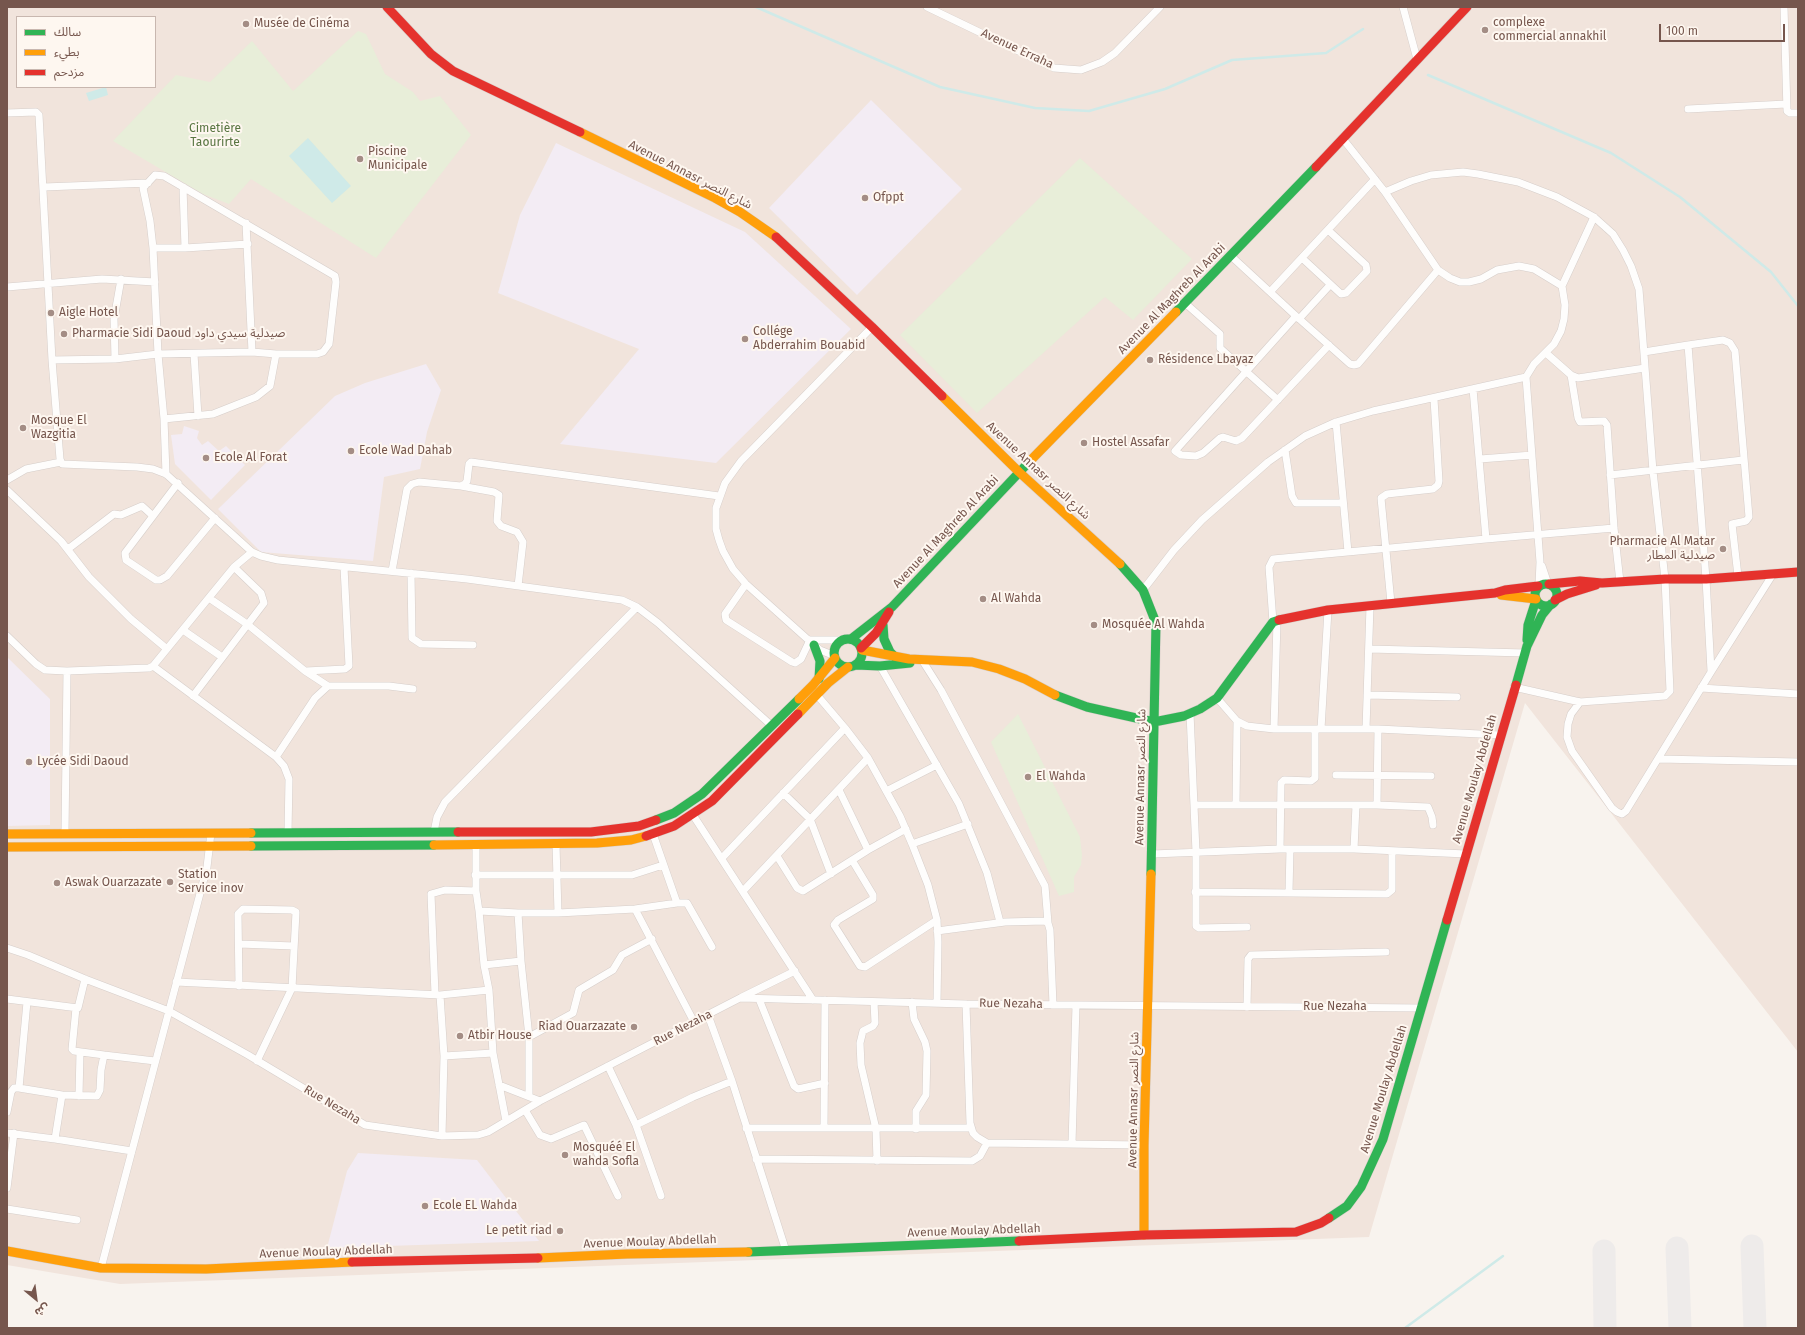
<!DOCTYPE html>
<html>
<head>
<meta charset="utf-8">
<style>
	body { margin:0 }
	#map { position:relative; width:1805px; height:1335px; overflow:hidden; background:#f8f3ee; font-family:"Fira Sans","Noto Sans Arabic",sans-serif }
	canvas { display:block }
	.frame { position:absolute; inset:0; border:8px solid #76564d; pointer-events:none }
	.legend { position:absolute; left:16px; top:16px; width:140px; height:72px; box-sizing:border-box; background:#fef7f0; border:1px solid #c8b7af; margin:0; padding:5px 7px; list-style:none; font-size:12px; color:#76564d }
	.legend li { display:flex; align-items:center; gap:8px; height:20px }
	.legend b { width:20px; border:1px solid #c8b7af }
	.north { position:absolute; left:16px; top:1279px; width:40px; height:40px; -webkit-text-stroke:3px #fef7f0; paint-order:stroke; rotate:151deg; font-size:11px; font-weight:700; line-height:16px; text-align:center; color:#76564d }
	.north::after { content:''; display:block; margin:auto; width:14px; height:18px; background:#76564d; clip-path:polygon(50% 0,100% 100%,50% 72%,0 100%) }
	.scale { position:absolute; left:1659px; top:24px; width:126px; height:18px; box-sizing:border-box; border:2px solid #76564d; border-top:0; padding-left:5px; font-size:12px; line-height:14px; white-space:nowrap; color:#76564d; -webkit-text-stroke:3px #fef7f0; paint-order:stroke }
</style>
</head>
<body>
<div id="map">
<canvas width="1805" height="1335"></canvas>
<div class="frame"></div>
<ul class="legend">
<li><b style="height:5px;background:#30b455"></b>سالك</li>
<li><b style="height:5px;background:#ff9f0a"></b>بطيء</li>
<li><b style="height:5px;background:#e5322d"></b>مزدحم</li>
</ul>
<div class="north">ش</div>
<div class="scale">100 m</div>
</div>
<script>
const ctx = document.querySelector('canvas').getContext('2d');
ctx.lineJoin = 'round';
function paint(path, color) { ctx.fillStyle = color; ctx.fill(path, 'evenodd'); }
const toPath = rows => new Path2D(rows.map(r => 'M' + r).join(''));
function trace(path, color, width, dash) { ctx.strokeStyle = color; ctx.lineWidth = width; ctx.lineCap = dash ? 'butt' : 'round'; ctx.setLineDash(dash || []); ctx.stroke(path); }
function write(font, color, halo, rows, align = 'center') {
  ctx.font = font + ' "Fira Sans","Noto Sans Arabic",sans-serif'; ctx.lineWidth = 4; ctx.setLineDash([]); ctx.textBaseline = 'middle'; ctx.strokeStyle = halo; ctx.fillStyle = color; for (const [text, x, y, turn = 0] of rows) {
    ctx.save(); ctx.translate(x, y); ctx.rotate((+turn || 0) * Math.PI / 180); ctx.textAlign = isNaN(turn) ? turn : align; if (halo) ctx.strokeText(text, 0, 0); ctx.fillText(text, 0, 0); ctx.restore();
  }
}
const residential = toPath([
	[7,7,1798,7,1798,1052,1525,703,1369,1237,120,1284,7,1265],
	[17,17,155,17,155,87,17,87]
]);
const education = toPath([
	[871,100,962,189,857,295,769,208],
	[556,143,745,232,851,329,716,463,560,444,639,349,498,293,520,215],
	[426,364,441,390,427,432,420,469,384,477,373,561,261,552,218,509,335,396,365,383],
	[184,426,199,431,197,438,202,445,208,441,219,451,226,446,245,465,211,500,175,464,171,435,182,434],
	[7,657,50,699,50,825,7,826],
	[358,1153,477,1160,539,1241,327,1248,347,1171]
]);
const green = toPath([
	[358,31,366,34,385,74,413,92,420,101,440,96,471,135,376,258,251,179,229,204,203,194,113,141,176,75,210,82,252,41,293,91],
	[1080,158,1192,259,1133,320,1105,297,977,413,900,335],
	[1018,714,1080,837,1082,855,1081,865,1074,877,1074,892,1059,896,991,742]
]);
const water = toPath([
	[106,87,108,95,89,101,86,93],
	[308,138,351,186,332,203,289,156]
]);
const stream = toPath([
	[756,7,940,87,1035,108,1089,111,1165,89,1232,60,1326,53,1363,29],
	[1428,75,1611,153,1680,197,1771,272,1798,306],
	[1405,1328,1503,1256]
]);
const taxiway = toPath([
	[1752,1246,1755,1328],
	[1677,1248,1680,1328],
	[1604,1251,1605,1328]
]);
const street = toPath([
	[927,7,1054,68,1081,70,1102,62,1115,53,1160,7],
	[1403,7,1417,59],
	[1784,7,1787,111,1790,113,1798,113],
	[1688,109,1786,104],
	[7,113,36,112,39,115,52,360,60,459,62,464,137,467,153,469,166,474,252,552,261,556,278,560,467,579,622,600,637,607,658,623,772,726],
	[1343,139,1385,192,1438,270,1450,278,1460,282,1469,282,1481,279,1497,270,1519,266,1534,269,1562,286,1565,305,1564,319,1561,331,1554,344,1534,364,1526,377,1540,562,1539,585],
	[44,187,148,183],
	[183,187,185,248],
	[1385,192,1411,181,1431,175,1463,172,1478,174,1518,182,1557,197,1594,217,1613,234,1623,250,1631,266,1639,289,1653,471,1665,579,1670,691,1665,696,1580,702,1514,687],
	[246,223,252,352],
	[153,248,185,248,248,244],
	[1231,256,1296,316,1350,364,1354,365,1358,364,1438,270],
	[1302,258,1341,294,1346,293,1367,271,1366,265,1328,230],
	[1562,286,1594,217],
	[7,287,102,279,155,282],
	[1270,292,1375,179],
	[1185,303,1220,334,1220,348,1278,400],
	[1296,316,1175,451,1181,455,1196,456,1203,453,1220,438,1223,437,1236,441,1242,438,1329,345],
	[1299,319,1330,285],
	[1688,345,1723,340,1730,343,1735,351,1749,517,1746,521,1732,524,1738,576],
	[1644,352,1688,345,1706,579,1711,671],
	[1546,353,1571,375,1578,378,1645,368],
	[194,354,198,416],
	[115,359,114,319,121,279],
	[52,360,115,359,158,354,252,352,276,354,317,354,323,352,329,344,336,282,335,276,164,176,155,175,143,188,150,221,153,248,158,354,164,419,166,474],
	[1571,375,1578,418,1580,422,1604,421,1607,425,1614,528,1620,582],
	[164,419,213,414,256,397,270,386,276,354],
	[1336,422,1348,552],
	[1285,450,1292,496,1296,503,1343,503],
	[1480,459,1532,455],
	[1610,475,1743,460],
	[7,480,26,469,61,462],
	[178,483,125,553,126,560,156,580,160,580,167,576,215,518],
	[461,486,494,492,499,495,497,521,501,526,517,532,523,542,518,586],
	[7,490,61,541,89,577,131,619,167,649],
	[1486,539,1614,528],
	[68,549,114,514,121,515,142,506,153,516],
	[1542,566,1548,584],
	[392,571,407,489,412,484,419,482,461,486,465,484,467,481,469,464,471,462,719,496],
	[411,573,412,638,421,644,473,645],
	[746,584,725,614,726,620,792,662,795,663,801,659,810,640],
	[1143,590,1174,550,1202,520,1268,462,1305,436,1336,422,1373,411,1526,377],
	[209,598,247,624,305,671,328,686],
	[1391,603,1381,498,1387,494,1433,489,1438,485,1439,481,1434,399],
	[1273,622,1269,567,1273,559,1486,539,1473,389],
	[183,630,222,657],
	[7,636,36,664,45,670,67,671,149,668,153,666,234,567,252,552],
	[810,640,845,640],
	[1369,649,1525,653],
	[835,656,820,650,814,645,746,584,733,569,723,551,719,540,716,529,716,508,725,483,741,461,872,327],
	[922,660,941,690,1045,886,1048,923],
	[153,666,276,757,284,766,289,779,288,833],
	[880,666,959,804,987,873,1000,922],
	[306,671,345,669,349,666,344,567],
	[1701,688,1798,694],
	[817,695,845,728,868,758,900,816,912,844,928,885,937,920,938,942,937,1003],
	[1367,695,1457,697],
	[193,696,264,603,261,593,234,567],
	[1217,698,1237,721,1247,726,1274,729,1378,729,1500,735],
	[1580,702,1571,714,1568,724,1567,737,1572,751,1612,808,1617,812,1622,814,1626,811,1711,672,1773,574],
	[1190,713,1196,852,1196,926,1199,928,1247,927],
	[1274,729,1277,621],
	[1321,729,1328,610],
	[1366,729,1370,606],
	[276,757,315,698,328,686,389,686,413,689],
	[1659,759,1798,762],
	[1336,775,1431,776],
	[839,790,868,850],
	[886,791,937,765],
	[783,793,810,819,831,874],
	[1194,805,1377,805,1378,729],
	[1236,805,1237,721],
	[1377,805,1428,807,1432,817,1433,825],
	[693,815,813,1000],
	[434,832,437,817,445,802,637,607],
	[65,833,67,671],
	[653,834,677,903,635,909,694,1022],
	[556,844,558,913],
	[912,844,968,824],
	[476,845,476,891,479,911,484,965,489,990,493,1053,506,1121],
	[1280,849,1281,783,1284,780,1311,781,1315,778,1315,729],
	[1354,849,1356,805],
	[1152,854,1280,849,1354,849,1466,854],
	[777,856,797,888,803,891,868,850,906,829],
	[722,858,845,728],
	[852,860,873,895,873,899,838,920,834,925,860,966,865,967,937,920],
	[475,875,632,875,663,865],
	[743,891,868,758],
	[1195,892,1387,894,1392,890,1392,851],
	[1289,892,1290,849],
	[677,903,687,903,712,947],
	[479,911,518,913,558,913,635,909],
	[518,913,521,961],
	[937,931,1005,922,1045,921,1048,923,1050,930,1053,1005],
	[239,944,294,946],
	[7,948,28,955,85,979,169,1011,248,1055,365,1125,442,1136,478,1135,488,1132,540,1101,740,998,966,1004,1421,1008],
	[484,965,521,961,529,1037,529,1096],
	[176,982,440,995,489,990],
	[239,986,238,914,243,909,292,910,296,912,292,988,257,1061],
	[435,994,431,894,445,890,476,891],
	[440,995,444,1056,442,1136],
	[742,997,795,971],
	[7,999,78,1008,85,979],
	[759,999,794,1086,798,1089,825,1083],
	[874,1002,875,1023,873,1026,863,1031,860,1043,861,1065,876,1129,877,1161],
	[912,1002,914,1019,925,1042,927,1051,926,1095,916,1111,916,1129],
	[966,1004,970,1123,973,1133,977,1137,987,1143,1144,1145],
	[1247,1007,1248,959,1251,955,1386,952],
	[76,1008,72,1049,74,1051,104,1055],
	[708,1015,732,1081,786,1251],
	[529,1037,573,1013,579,990,613,970,622,955,652,939],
	[444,1056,493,1053],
	[608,1066,636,1125,661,1196],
	[499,1085,540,1101],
	[19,1088,27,1002],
	[79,1096,80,1052],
	[525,1110,540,1135,551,1139,584,1125,618,1196],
	[7,1112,11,1092,14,1088,19,1088,62,1095],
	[636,1125,693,1097,732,1081],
	[746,1128,971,1128],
	[824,1128,825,1000],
	[7,1133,55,1139,132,1151],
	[55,1139,62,1095,97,1096,100,1090,101,1070,104,1055,155,1061],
	[1072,1144,1076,1005],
	[756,1159,972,1161,980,1156,987,1143],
	[7,1188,14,1133],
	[7,1209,77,1220],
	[101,1268,207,867,211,833]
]);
const fast = toPath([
	[1176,312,1316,167],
	[1120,564,1143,590,1156,623,1151,874],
	'1535 595a11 11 0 1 1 22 0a11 11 0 1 1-22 0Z',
	[883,625,884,639,890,652,895,657],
	[851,639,892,607,1029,462],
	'834 653a14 14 0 1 1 28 0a14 14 0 1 1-28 0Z',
	[1527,640,1528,625,1536,600],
	[814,645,820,661,819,679],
	[856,665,880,666,910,663],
	[1516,685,1527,646,1542,615,1551,604],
	[1055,695,1087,707,1154,722,1184,716,1200,709,1217,698,1273,622,1279,620],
	[656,820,674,813,702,794,799,699],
	[251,833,458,832],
	[251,846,434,845],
	[1329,1218,1347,1206,1361,1187,1383,1139,1447,920],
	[748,1252,1019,1241]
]);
const slow = toPath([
	[580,132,715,198,740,212,776,237],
	[942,396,1019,472,1120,564],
	[1029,462,1176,312],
	[1501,595,1536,599],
	[862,650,909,659,972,662,999,669,1025,679,1055,695],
	[799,699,813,685,835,658],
	[798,714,828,683,848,667],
	[7,834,251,833],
	[434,845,597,843,631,840,646,836],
	[7,847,251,846],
	[1144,1235,1144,1145,1151,874],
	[7,1251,101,1268,206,1269,352,1262],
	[538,1258,627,1254,748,1252]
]);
const jam = toPath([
	[387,7,431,54,453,71,580,132],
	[1316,167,1467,7],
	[776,237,872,327,942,396],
	[1549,584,1580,581,1602,583,1665,579,1706,579,1798,572],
	[1555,600,1567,594,1596,585],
	[1279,620,1328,610,1495,593,1505,590,1538,586],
	[861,648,876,633,889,612],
	[458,832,591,832,639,826,656,820],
	[646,836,674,826,712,801,798,714],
	[1447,920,1516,685],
	[1019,1241,1144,1235,1296,1232,1321,1223,1329,1218],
	[352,1262,538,1258]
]);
const markers = [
	[246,24,4,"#a48d85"],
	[1485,30,4,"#a48d85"],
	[360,159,4,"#a48d85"],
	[865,198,4,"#a48d85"],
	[51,313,4,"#a48d85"],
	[64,334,4,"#a48d85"],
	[745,339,4,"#a48d85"],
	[1150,360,4,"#a48d85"],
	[23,428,4,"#a48d85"],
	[1084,443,4,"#a48d85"],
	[351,451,4,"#a48d85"],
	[206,458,4,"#a48d85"],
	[1723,549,4,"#a48d85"],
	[983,599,4,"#a48d85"],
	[1094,625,4,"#a48d85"],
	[29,762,4,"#a48d85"],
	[1028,777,4,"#a48d85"],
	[170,882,4,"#a48d85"],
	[57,883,4,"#a48d85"],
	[634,1027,4,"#a48d85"],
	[460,1036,4,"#a48d85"],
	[565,1155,4,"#a48d85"],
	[425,1206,4,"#a48d85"],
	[560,1231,4,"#a48d85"]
];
const poiNames = [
	["complexe",1493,23],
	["commercial annakhil",1493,37],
	["Musée de Cinéma",254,24],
	["Piscine",368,152],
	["Municipale",368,166],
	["Ofppt",873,198],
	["Aigle Hotel",59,313],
	["Collége",753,332],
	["Abderrahim Bouabid",753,346],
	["Pharmacie Sidi Daoud صيدلية سيدي داود",72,334],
	["Résidence Lbayaz",1158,360],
	["Mosque El",31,421],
	["Wazgitia",31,435],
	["Hostel Assafar",1092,443],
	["Ecole Wad Dahab",359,451],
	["Ecole Al Forat",214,458],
	["Pharmacie Al Matar",1715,542,"right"],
	["صيدلية المطار",1715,556,"right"],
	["Al Wahda",991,599],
	["Mosquée Al Wahda",1102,625],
	["Lycée Sidi Daoud",37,762],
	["El Wahda",1036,777],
	["Station",178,875],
	["Service inov",178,889],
	["Aswak Ouarzazate",65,883],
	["Riad Ouarzazate",626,1027,"right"],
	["Atbir House",468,1036],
	["Mosquéé El",573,1148],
	["wahda Sofla",573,1162],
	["Ecole EL Wahda",433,1206],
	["Le petit riad",552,1231,"right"]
];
const streetNames = [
	["Avenue Erraha",1017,49,25],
	["Avenue Annasr شارع النصر",690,175,27],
	["Avenue Al Maghreb Al Arabi",1172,299,-46],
	["Avenue Annasr شارع النصر",1038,471,43],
	["Avenue Al Maghreb Al Arabi",946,532,-47],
	["Avenue Annasr شارع النصر",1141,777,-89],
	["Avenue Moulay Abdellah",1475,779,-74],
	["Rue Nezaha",1011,1004,1],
	["Rue Nezaha",1335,1007],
	["Rue Nezaha",683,1028,-27],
	["Avenue Moulay Abdellah",1384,1089,-73],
	["Avenue Annasr شارع النصر",1134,1100,-89],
	["Rue Nezaha",332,1105,31],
	["Avenue Moulay Abdellah",974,1231,-2],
	["Avenue Moulay Abdellah",650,1242,-2],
	["Avenue Moulay Abdellah",326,1252,-2]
];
const parkNames = [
	["Cimetière",215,129],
	["Taourirte",215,143]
];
paint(residential, '#f1e4dc');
paint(education, '#f3ecf4');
paint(green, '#e8eed9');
paint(water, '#cfeae8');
trace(stream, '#cfeae8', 2.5);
trace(taxiway, '#eeebea', 23);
trace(street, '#d6ceca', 8);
trace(fast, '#d7ceca', 10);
trace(slow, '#d7ceca', 10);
trace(jam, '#d7ceca', 10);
trace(street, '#fefdfc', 7);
trace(fast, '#30b455', 9);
trace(slow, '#ff9f0a', 9);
trace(jam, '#e5322d', 9);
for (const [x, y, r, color] of markers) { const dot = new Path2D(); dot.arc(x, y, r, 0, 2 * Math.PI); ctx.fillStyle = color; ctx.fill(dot); trace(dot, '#fef7f0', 1.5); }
write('12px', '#76564d', '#fef7f0', poiNames, 'left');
write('12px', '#76564d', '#fef7f0', streetNames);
write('12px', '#597642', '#fef7f0', parkNames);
</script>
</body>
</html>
